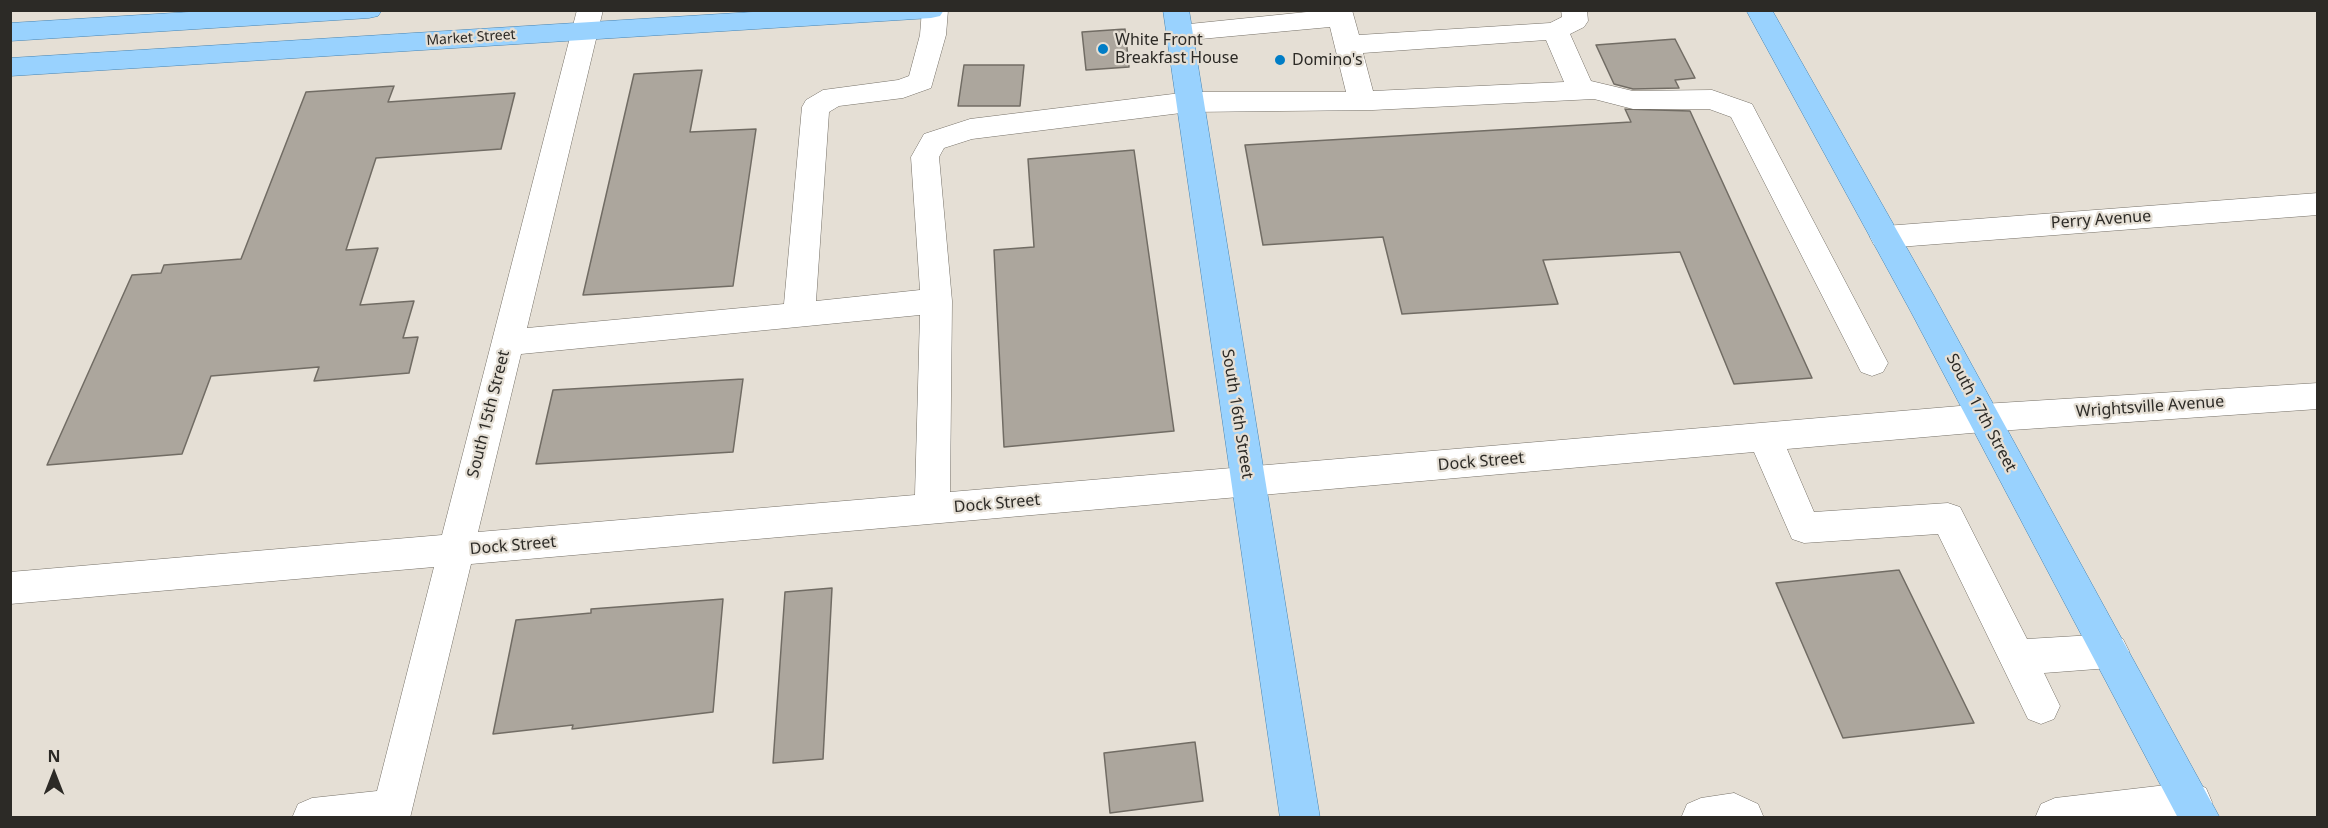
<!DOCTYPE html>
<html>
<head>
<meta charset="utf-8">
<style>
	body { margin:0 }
	#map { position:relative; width:2328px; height:828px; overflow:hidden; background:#e5dfd5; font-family:"Noto Sans",sans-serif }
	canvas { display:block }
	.frame { position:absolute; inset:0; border:12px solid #2c2a26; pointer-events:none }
	.north { position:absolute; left:24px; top:744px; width:60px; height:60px; -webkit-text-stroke:4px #e5dfd5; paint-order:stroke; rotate:0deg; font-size:16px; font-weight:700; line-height:24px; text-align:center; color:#2c2a26 }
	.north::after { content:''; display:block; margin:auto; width:21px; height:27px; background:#2c2a26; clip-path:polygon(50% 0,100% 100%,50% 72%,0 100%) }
</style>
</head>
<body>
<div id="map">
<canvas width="2328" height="828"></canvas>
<div class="frame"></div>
<div class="north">N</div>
</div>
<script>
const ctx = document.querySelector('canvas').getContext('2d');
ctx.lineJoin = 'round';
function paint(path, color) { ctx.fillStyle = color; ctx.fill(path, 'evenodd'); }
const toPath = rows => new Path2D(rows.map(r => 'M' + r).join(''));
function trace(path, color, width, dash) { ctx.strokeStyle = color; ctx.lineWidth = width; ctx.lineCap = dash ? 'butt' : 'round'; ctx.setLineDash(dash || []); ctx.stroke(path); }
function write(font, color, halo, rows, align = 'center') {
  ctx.font = font + ' "Noto Sans",sans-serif'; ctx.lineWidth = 4.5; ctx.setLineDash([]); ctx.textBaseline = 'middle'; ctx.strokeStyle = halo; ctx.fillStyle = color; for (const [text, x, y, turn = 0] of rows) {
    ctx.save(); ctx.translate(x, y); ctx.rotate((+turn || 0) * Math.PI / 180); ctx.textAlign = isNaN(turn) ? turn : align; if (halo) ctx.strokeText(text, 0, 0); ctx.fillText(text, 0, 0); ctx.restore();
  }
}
const building = toPath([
	[1125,29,1129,67,1086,70,1082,32,1125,29],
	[1675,39,1695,78,1675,80,1679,88,1633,89,1614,84,1596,45,1675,39],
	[964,65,1024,65,1020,106,958,106,964,65],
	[702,70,690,132,756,129,733,286,583,295,634,74,702,70],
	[394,86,388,102,515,93,501,149,376,158,346,250,378,248,360,305,414,301,403,338,418,337,409,373,314,381,319,367,211,376,182,454,47,465,132,275,161,273,164,265,241,259,306,92,394,86],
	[1625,109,1690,111,1812,378,1734,384,1680,252,1543,260,1558,304,1402,314,1383,237,1263,245,1245,145,1631,122,1625,109],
	[1134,150,1174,431,1004,447,994,250,1034,247,1028,159,1134,150],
	[743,379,733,452,536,464,553,390,743,379],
	[1899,570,1974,723,1843,738,1776,583,1899,570],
	[832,588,823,759,773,763,785,592,832,588],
	[723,599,713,712,572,729,573,725,493,734,516,620,591,613,591,609,723,599],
	[1195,742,1203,801,1110,813,1104,753,1195,742]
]);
const minor = toPath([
	[577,10,603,10,527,328,784,304,802,107,806,100,823,90,898,80,909,76,920,35,922,10,948,10,946,35,931,88,903,98,839,106,829,112,816,301,920,290,911,157,924,134,970,119,1189,92,1346,92,1330,27,1179,41,1170,38,1166,32,1170,26,1326,10,1352,10,1359,35,1550,23,1562,17,1561,10,1587,10,1588,21,1584,27,1570,34,1591,81,1633,91,1712,90,1752,104,1888,363,1883,372,1872,376,1861,372,1731,117,1709,109,1633,109,1594,99,1373,110,1189,112,972,139,944,148,939,157,952,301,950,492,1983,404,2318,383,2318,409,1983,432,1787,449,1814,512,1948,503,1960,507,2027,639,2110,634,2123,639,2129,651,2123,663,2110,668,2044,673,2060,706,2054,719,2041,724,2028,719,1938,534,1804,543,1792,539,1754,452,471,564,410,818,292,818,298,804,312,798,377,791,434,567,10,604,10,572,442,535,577,10],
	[1546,40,1564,82,1373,91,1363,53,1546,40],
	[920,315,915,495,478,532,521,354,920,315],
	[2318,193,2318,215,1885,248,1874,245,1870,237,1874,229,1885,226,2318,193],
	[2192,782,2206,788,2212,802,2206,816,2203,818,2035,818,2041,804,2055,798,2192,782],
	[1734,793,1758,804,1764,818,1681,818,1687,804,1701,798,1734,793]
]);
const major = toPath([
	[222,10,382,10,378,16,369,18,10,41,10,23,222,10],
	[785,10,944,10,940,16,931,18,10,76,10,58,785,10],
	[1163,10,1189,10,1320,818,1280,818,1163,10],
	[1746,10,1772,10,1934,296,2220,818,2178,818,1911,312,1746,10]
]);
const markers = [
	[1103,49,6,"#007dc6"],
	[1280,60,6,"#007dc6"]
];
const farStreetnames = [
	["Market Street",471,38,-4]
];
const poiNames = [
	["White Front",1115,40],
	["Breakfast House",1115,58],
	["Domino's",1292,60]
];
const streetNames = [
	["Perry Avenue",2101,220,-4],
	["Wrightsville Avenue",2150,407,-4],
	["South 17th Street",1981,413,62],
	["South 15th Street",489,414,-76],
	["South 16th Street",1237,414,81],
	["Dock Street",1481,462,-5],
	["Dock Street",997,504,-5],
	["Dock Street",513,546,-5]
];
paint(building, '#aca69d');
trace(building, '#716c64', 1.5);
trace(minor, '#767168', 1);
trace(major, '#4784b2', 1);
paint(minor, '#fff');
paint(major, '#99d2fe');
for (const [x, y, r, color] of markers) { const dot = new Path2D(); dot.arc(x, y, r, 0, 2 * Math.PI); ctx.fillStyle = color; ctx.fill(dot); trace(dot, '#e5dfd5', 2); }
write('14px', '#2c2a26', '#e5dfd5', farStreetnames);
write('16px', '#2c2a26', '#e5dfd5', poiNames, 'left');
write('16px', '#2c2a26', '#e5dfd5', streetNames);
</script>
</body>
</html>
